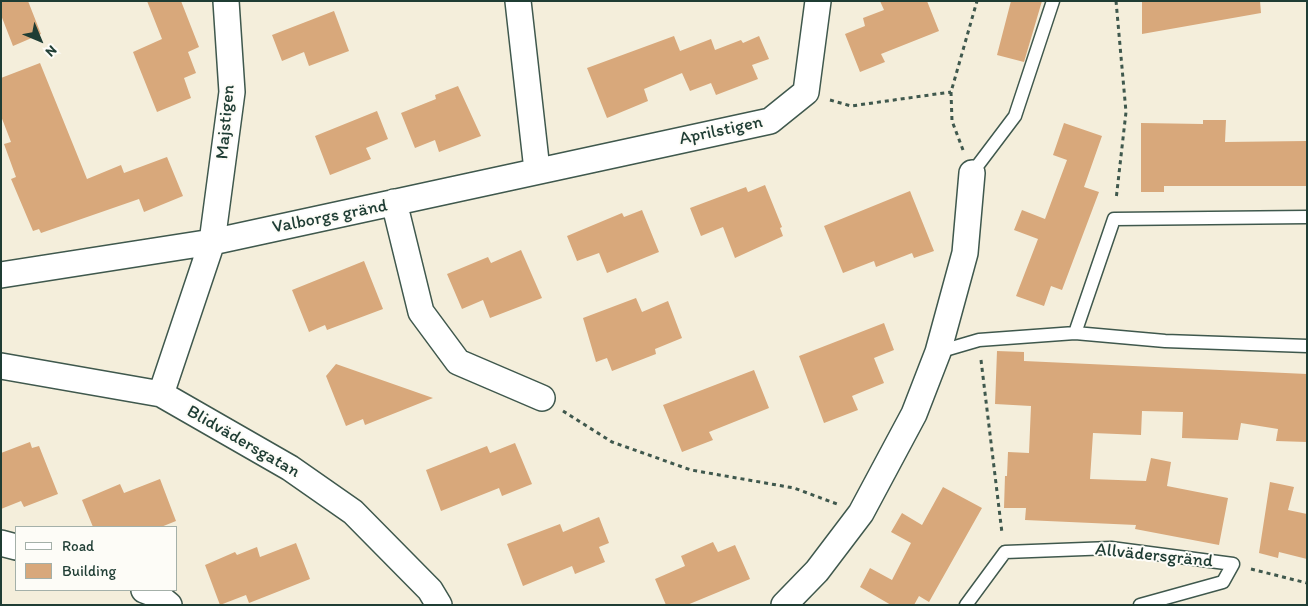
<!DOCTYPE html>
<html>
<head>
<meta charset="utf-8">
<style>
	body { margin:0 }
	#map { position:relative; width:1308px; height:606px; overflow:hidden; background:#f4eedb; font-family:Itim,sans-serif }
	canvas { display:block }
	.frame { position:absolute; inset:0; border:2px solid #1f3d34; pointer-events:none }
	.legend { position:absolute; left:15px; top:526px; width:162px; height:65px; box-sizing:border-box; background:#fdfcf7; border:1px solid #a4b0a9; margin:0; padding:6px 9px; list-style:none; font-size:15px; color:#1f3d34 }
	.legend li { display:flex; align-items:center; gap:10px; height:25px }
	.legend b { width:25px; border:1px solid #a4b0a9 }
	.north { position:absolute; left:15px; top:15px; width:50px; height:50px; -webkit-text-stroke:4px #fdfcf7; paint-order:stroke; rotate:135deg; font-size:14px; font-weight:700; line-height:20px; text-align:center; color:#1f3d34 }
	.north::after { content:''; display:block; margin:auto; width:18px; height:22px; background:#1f3d34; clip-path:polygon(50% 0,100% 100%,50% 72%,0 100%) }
</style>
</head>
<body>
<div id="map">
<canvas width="1308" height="606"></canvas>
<div class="frame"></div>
<ul class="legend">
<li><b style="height:6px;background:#fff"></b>Road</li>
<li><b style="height:14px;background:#d8a87b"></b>Building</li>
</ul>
<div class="north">N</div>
</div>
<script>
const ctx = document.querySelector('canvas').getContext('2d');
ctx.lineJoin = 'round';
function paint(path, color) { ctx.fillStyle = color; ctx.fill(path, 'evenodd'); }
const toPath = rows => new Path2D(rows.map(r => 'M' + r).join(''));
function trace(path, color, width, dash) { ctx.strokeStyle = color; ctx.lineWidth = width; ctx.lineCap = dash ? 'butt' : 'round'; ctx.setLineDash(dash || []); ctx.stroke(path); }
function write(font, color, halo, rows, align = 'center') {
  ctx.font = font + ' Itim,sans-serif'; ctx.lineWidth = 4; ctx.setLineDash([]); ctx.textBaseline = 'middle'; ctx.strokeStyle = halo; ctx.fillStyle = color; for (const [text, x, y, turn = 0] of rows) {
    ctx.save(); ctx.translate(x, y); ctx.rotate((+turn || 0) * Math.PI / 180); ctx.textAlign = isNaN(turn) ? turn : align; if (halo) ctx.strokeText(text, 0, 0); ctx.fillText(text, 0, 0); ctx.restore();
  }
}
const building = toPath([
	[1,1,28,1,41,34,13,46,1,15],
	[147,1,181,1,199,47,188,52,196,73,184,78,191,98,157,112,133,52,162,39],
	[880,1,927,1,939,31,881,54,885,62,860,72,845,34,865,26,863,18,884,10],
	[1011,1,1042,1,1024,62,997,55],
	[1142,1,1260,1,1261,13,1142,34],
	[334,11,349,51,309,66,304,52,282,61,272,35],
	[674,36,680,51,711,39,715,50,741,40,743,43,759,36,769,59,752,65,758,79,716,95,711,83,690,91,682,73,644,89,648,101,607,118,587,68],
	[40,63,87,179,121,165,124,173,167,157,183,196,144,212,139,199,41,233,39,229,33,231,11,179,16,177,4,144,11,142,1,116,1,78],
	[458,86,481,136,439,152,435,140,415,148,401,113,436,99,435,95],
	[377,111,388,139,366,148,371,159,330,175,315,136],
	[1203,120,1226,120,1225,142,1307,141,1307,186,1164,186,1164,192,1141,192,1141,123,1203,124],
	[1064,123,1102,136,1084,187,1099,192,1062,290,1051,286,1044,306,1016,296,1038,239,1014,230,1022,210,1045,219,1067,160,1053,155],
	[765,185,782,227,780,228,783,236,735,258,723,227,701,236,690,208,746,187,748,192],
	[910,191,934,251,914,258,912,253,876,267,874,261,843,273,824,226],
	[642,210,659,252,607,273,599,253,577,261,567,236,622,213,624,217],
	[521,250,542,298,490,318,483,300,462,309,447,274,488,257,491,263],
	[364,261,383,309,327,330,325,325,309,332,292,290],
	[636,298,642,312,668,301,682,338,655,349,656,354,612,371,607,358,596,362,583,318],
	[884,323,894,350,874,358,884,383,852,396,858,410,824,423,799,356],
	[997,351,1024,352,1024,361,1307,374,1307,442,1276,441,1278,429,1241,423,1238,440,1182,438,1183,412,1142,411,1141,435,1093,433,1090,479,1146,481,1151,458,1171,462,1167,486,1228,498,1219,545,1135,529,1136,525,1025,520,1026,508,1004,508,1005,476,1007,476,1008,452,1029,453,1031,406,995,404],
	[336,364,433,398,365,425,363,419,346,426,326,376],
	[754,370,769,408,709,432,713,440,682,452,663,405],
	[30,442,32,448,39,446,58,494,24,507,21,501,1,509,1,453],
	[515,443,532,484,502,496,499,488,441,511,426,470,487,446,490,453],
	[160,479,176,521,161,527,93,527,82,500,120,484,124,493],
	[1270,482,1294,487,1288,510,1307,514,1307,559,1279,552,1278,558,1259,553],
	[943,487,982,508,929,602,919,596,914,605,891,605,860,587,870,568,892,580,911,543,891,532,902,513,922,525],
	[599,517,609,543,599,547,605,562,575,574,572,566,523,586,507,544,560,524,563,532],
	[713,542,718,552,735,545,750,579,687,605,666,605,655,579,685,566,681,556],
	[296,543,310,579,249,603,246,595,220,605,205,565,235,552,237,555,257,547,260,557]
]);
const path = toPath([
	[1116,1,1126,112,1116,200],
	[830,100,851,106,951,92],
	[963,150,952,121,951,92,977,1],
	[981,360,1002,533],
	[563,411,612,442,691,470,794,488,837,504],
	[1251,569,1307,583]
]);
const service = toPath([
	[972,173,1015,116,1053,1],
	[1075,333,1114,219,1307,217],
	[938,352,979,340,1075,333,1165,341,1307,346],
	[966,605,1005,552,1111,548,1233,564,1223,582,1140,605]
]);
const minor = toPath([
	[518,1,537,170],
	[394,202,421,312,458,362,542,398],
	[1,275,212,242,770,121,806,92,818,1],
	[1,366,161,394,290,468,353,512,430,590,439,605],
	[161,394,212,242,232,92,226,1],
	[1,543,16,547],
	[144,590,157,595,169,605],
	[784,605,817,571,861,513,914,414,938,352,965,253,972,173]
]);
const streetNames = [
	["Majstigen",226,122,-85],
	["Aprilstigen",721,131,-12],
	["Valborgs gränd",330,217,-11],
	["Blidvädersgatan",243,442,30],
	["Allvädersgränd",1154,556,6]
];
paint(building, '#d8a87b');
trace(service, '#3f584d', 15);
trace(minor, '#3f584d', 28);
trace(path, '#3f584d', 3, [4, 4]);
trace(service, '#fff', 12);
trace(minor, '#fff', 25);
write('18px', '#1f3d34', '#fdfcf7', streetNames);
</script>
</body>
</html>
